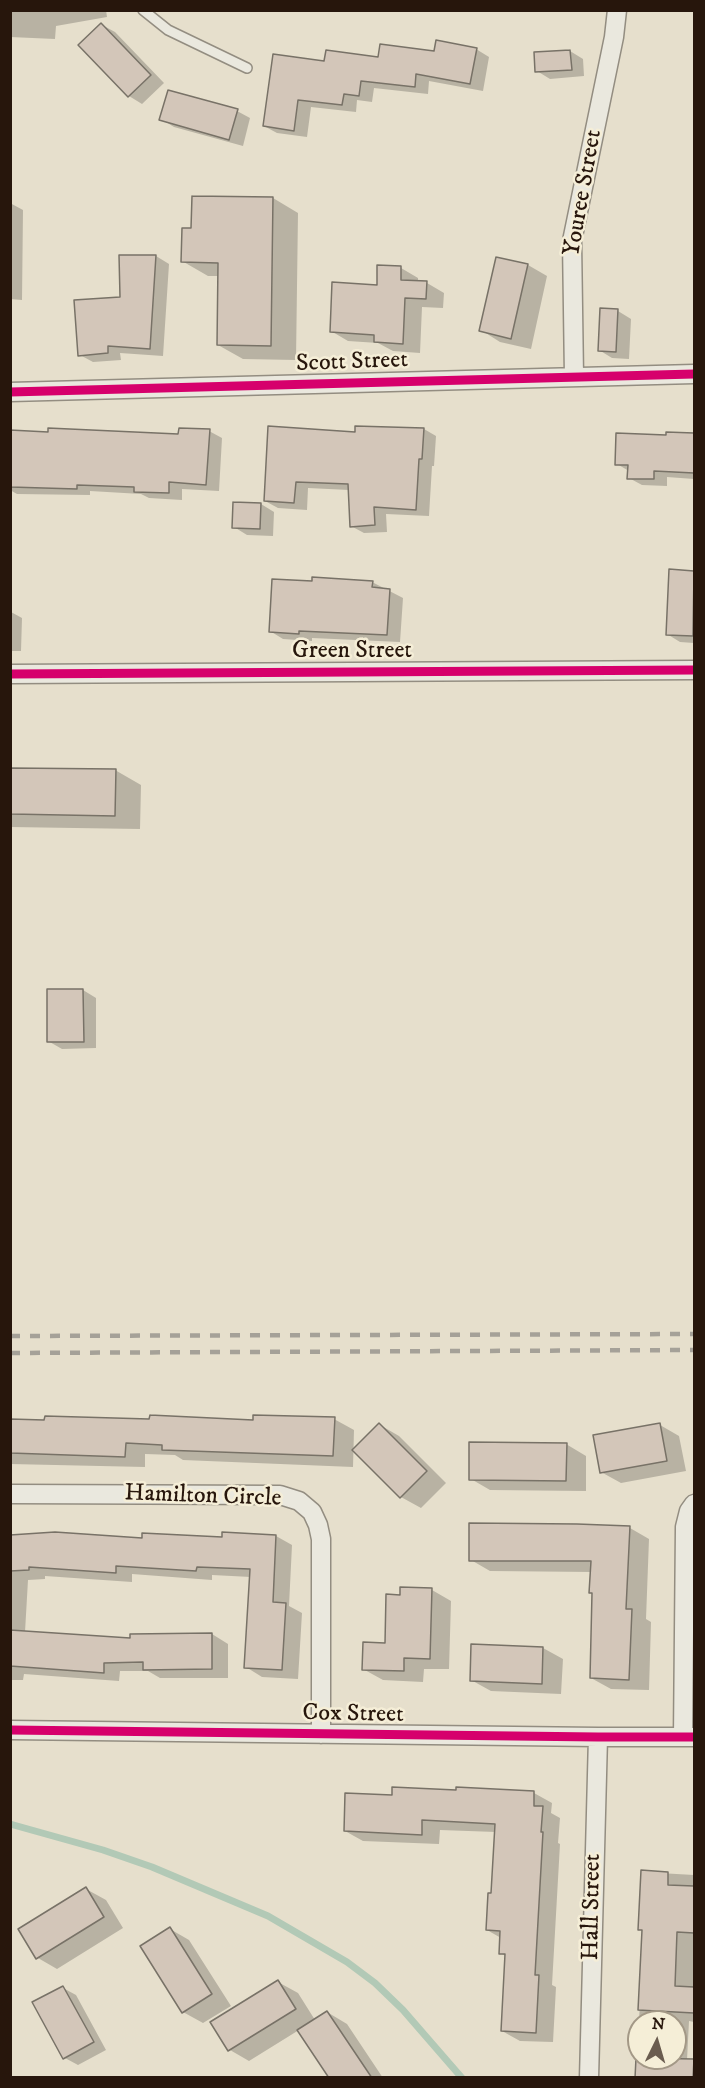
<!DOCTYPE html>
<html>
<head>
<meta charset="utf-8">
<style>
	body { margin:0 }
	#map { position:relative; width:705px; height:2088px; overflow:hidden; background:#e6dfcc; font-family:"IM FELL DW Pica",serif }
	canvas { display:block }
	.frame { position:absolute; inset:0; border:12px solid #27160c; pointer-events:none }
	.north { position:absolute; left:627px; top:2010px; width:60px; height:60px; box-sizing:border-box; background:#f5eed7; border:2px solid #a39886; border-radius:50%; rotate:5deg; font-size:16px; font-weight:700; line-height:24px; text-align:center; color:#27160c }
	.north::after { content:''; display:block; margin:auto; width:21px; height:27px; background:#6a5c4f; clip-path:polygon(50% 0,100% 100%,50% 72%,0 100%) }
</style>
</head>
<body>
<div id="map">
<canvas width="705" height="2088"></canvas>
<div class="frame"></div>
<div class="north">N</div>
</div>
<script>
const ctx = document.querySelector('canvas').getContext('2d');
ctx.lineJoin = 'round';
function paint(path, color) { ctx.fillStyle = color; ctx.fill(path, 'evenodd'); }
const toPath = rows => new Path2D(rows.map(r => 'M' + r).join(''));
function trace(path, color, width, dash) { ctx.strokeStyle = color; ctx.lineWidth = width; ctx.lineCap = dash ? 'butt' : 'round'; ctx.setLineDash(dash || []); ctx.stroke(path); }
function write(font, color, halo, rows, align = 'center') {
  ctx.font = font + ' "IM FELL DW Pica",serif'; ctx.lineWidth = 5; ctx.setLineDash([]); ctx.textBaseline = 'middle'; ctx.strokeStyle = halo; ctx.fillStyle = color; for (const [text, x, y, turn = 0] of rows) {
    ctx.save(); ctx.translate(x, y); ctx.rotate((+turn || 0) * Math.PI / 180); ctx.textAlign = isNaN(turn) ? turn : align; if (halo) ctx.strokeText(text, 0, 0); ctx.fillText(text, 0, 0); ctx.restore();
  }
}
const shadow = toPath([
	[10,10,106,10,107,17,56,26,55,39,10,37],
	[102,25,115,32,164,83,142,104,129,96,80,45],
	[476,49,489,57,483,91,429,81,428,94,374,88,372,102,357,100,356,112,311,107,307,137,277,133,264,126,326,63],
	[570,51,583,59,584,76,550,79,537,71],
	[237,111,250,118,243,146,174,127,161,119],
	[273,198,298,213,296,360,243,359,218,345,219,276,208,276,182,261,193,230],
	[10,203,23,210,22,300,10,299],
	[156,256,169,264,163,356,120,353,121,360,93,362,80,355,121,299],
	[528,265,547,276,531,349,500,342,481,330],
	[401,268,418,278,418,283,427,283,444,293,443,308,422,307,420,353,393,351,378,343,348,341,331,331,378,286],
	[601,309,618,311,631,319,629,359,612,358,599,350],
	[424,429,436,436,434,466,432,466,429,516,386,514,387,532,364,533,351,526,349,490,308,488,307,510,278,508,265,501,356,433],
	[10,431,180,436,209,431,222,438,219,491,182,489,182,500,149,498,141,494,90,491,90,495,17,494,10,490],
	[668,434,694,435,694,479,667,477,667,486,642,485,629,478,629,471,617,464,667,436],
	[234,503,261,504,274,512,273,536,247,535,234,527],
	[670,571,694,572,694,643,680,642,667,634],
	[372,582,403,598,400,642,312,638,312,641,283,639,270,631],
	[10,585,12,586,11,612,22,618,21,651,10,651],
	[10,769,115,770,141,785,140,829,10,827],
	[83,990,96,998,96,1048,62,1049,48,1041],
	[334,1419,354,1430,353,1467,183,1460,175,1455,145,1454,145,1467,10,1464,10,1420,254,1421],
	[380,1425,399,1436,446,1483,421,1508,401,1497],
	[660,1425,679,1436,686,1471,621,1483,601,1472],
	[566,1444,586,1456,586,1491,490,1490,471,1479],
	[630,1528,649,1539,646,1619,651,1622,649,1690,611,1689,591,1678,594,1594,592,1572,490,1571,471,1560],
	[10,1536,143,1540,223,1539,276,1536,292,1545,289,1606,302,1613,298,1679,262,1677,246,1667,251,1577,212,1575,212,1580,132,1574,132,1582,45,1576,45,1579,28,1580,25,1632,132,1640,212,1634,228,1644,228,1678,160,1678,148,1671,120,1671,119,1681,24,1674,23,1680,10,1680],
	[432,1590,451,1601,449,1669,424,1669,423,1682,383,1680,363,1669,386,1644,402,1596],
	[543,1648,563,1659,561,1694,491,1691,471,1680],
	[534,1793,552,1803,551,1813,560,1818,558,1843,560,1844,552,1985,556,1987,553,2042,520,2041,502,2031,506,1956,500,1953,501,1938,487,1930,492,1895,496,1832,440,1830,439,1844,363,1841,345,1831,394,1797],
	[642,1872,694,1875,694,2022,689,2021,687,2060,694,2061,694,2078,637,2078,639,2024,639,2058,675,2058,675,2022,639,2022,643,1931,639,1929],
	[86,1889,106,1900,123,1928,57,1969,38,1958],
	[170,1929,189,1940,231,2006,203,2023,183,2012],
	[278,1982,298,1993,315,2020,327,2012,347,2024,383,2078,331,2078,299,2030,249,2061,230,2050,212,2023],
	[63,1988,76,1995,106,2050,78,2065,65,2058]
]);
const stream = toPath([
	[10,1824,103,1850,152,1867,268,1916,347,1962,375,1983,403,2010,462,2078]
]);
const building = toPath([
	[101,23,151,75,128,97,78,45,101,23],
	[436,40,477,48,470,84,416,74,415,87,361,81,359,96,344,94,342,105,298,100,294,131,263,126,273,54,324,61,326,50,378,57,380,44,434,51,436,40],
	[570,50,572,70,535,72,534,52,570,50],
	[168,90,238,109,229,140,159,120,168,90],
	[192,196,273,197,271,346,217,345,218,263,181,262,182,228,191,228,192,196],
	[119,255,156,255,150,349,108,346,108,353,78,356,74,300,120,297,119,255],
	[496,257,528,264,511,339,479,331,496,257],
	[377,265,401,266,401,280,427,281,426,299,405,298,403,344,374,342,374,335,330,332,332,282,377,285,377,265],
	[600,308,618,309,616,352,598,351,600,308],
	[268,426,355,432,355,426,424,428,422,459,419,459,416,510,374,507,375,525,350,527,348,484,296,482,294,503,264,501,268,426],
	[48,428,178,434,179,428,210,429,206,485,169,482,169,493,134,492,134,487,77,485,77,489,10,487,10,430,48,432,48,428],
	[666,432,694,433,694,473,654,471,654,479,627,479,628,465,615,465,616,433,666,435,666,432],
	[233,502,261,503,260,529,232,528,233,502],
	[669,569,694,571,693,636,666,635,669,569],
	[312,577,373,581,372,587,390,589,387,635,299,631,299,634,269,632,272,579,312,581,312,577],
	[10,768,116,769,115,816,10,814,10,768],
	[47,989,83,989,84,1042,47,1042,47,989],
	[150,1415,253,1420,253,1415,335,1417,333,1456,162,1450,162,1445,126,1443,125,1457,10,1453,10,1419,44,1420,45,1416,149,1419,150,1415],
	[379,1423,427,1471,400,1498,352,1450,379,1423],
	[660,1423,667,1461,600,1473,593,1435,660,1423],
	[469,1442,567,1443,566,1481,469,1480,469,1442],
	[469,1523,577,1524,630,1526,626,1609,632,1609,629,1680,590,1678,592,1593,589,1593,591,1561,469,1561,469,1523],
	[55,1532,142,1538,142,1533,222,1537,222,1532,276,1535,273,1602,286,1603,282,1670,244,1668,250,1569,197,1567,196,1571,116,1566,116,1573,29,1567,29,1570,10,1571,10,1535,55,1532],
	[400,1587,432,1588,430,1659,404,1658,404,1671,362,1670,363,1642,385,1643,386,1594,400,1595,400,1587],
	[10,1630,130,1638,130,1634,212,1633,212,1669,143,1670,143,1662,104,1663,104,1673,10,1666,10,1630],
	[471,1644,543,1647,542,1684,470,1681,471,1644],
	[392,1787,456,1790,456,1787,534,1791,534,1806,543,1806,541,1832,543,1832,535,1975,539,1975,536,2033,501,2031,505,1954,499,1954,500,1931,486,1930,488,1893,491,1893,495,1824,422,1820,422,1835,344,1831,345,1793,392,1795,392,1787],
	[641,1870,668,1872,668,1885,694,1886,694,1933,677,1932,675,1986,694,1987,694,2013,638,2010,642,1930,638,1930,641,1870],
	[86,1887,104,1917,36,1959,18,1929,86,1887],
	[170,1927,212,1994,182,2013,140,1946,170,1927],
	[278,1980,296,2009,228,2051,210,2022,278,1980],
	[63,1986,94,2042,63,2059,32,2002,63,1986],
	[327,2011,372,2078,329,2078,297,2030,327,2011],
	[636,2058,694,2059,693,2078,635,2078,636,2058]
]);
const lane = toPath([
	[143,10,168,30,247,68]
]);
const street = toPath([
	[574,377,572,241,614,37,617,10],
	[10,392,694,374],
	[10,674,694,670],
	[10,1494,280,1495,299,1501,312,1512,318,1525,321,1539,321,1734],
	[10,1730,598,1737,694,1737],
	[683,1737,685,1527,689,1511,694,1504],
	[589,2078,598,1737]
]);
const rail = toPath([
	[10,1336,694,1334],
	[10,1353,694,1350]
]);
const cycleway = toPath([
	[10,392,694,374],
	[10,674,694,670],
	[10,1730,598,1737,694,1737]
]);
const streetNames = [
	["Youree Street",584,193,-80],
	["Scott Street",352,363,-2],
	["Green Street",352,652],
	["Hamilton Circle",203,1497,2],
	["Cox Street",353,1715,1],
	["Hall Street",593,1907,-89]
];
paint(shadow, '#0003');
trace(stream, '#b2c9b6', 7);
paint(building, '#d3c6b9');
trace(building, '#787267', 1.5);
trace(lane, '#938d81', 12);
trace(street, '#938d81', 21);
trace(lane, '#eae8de', 9);
trace(street, '#eae8de', 18);
trace(rail, '#a5a198', 4.5, [10, 10]);
trace(cycleway, '#d6006c', 9);
write('24px', '#27160c', '#f5eed7', streetNames);
</script>
</body>
</html>
